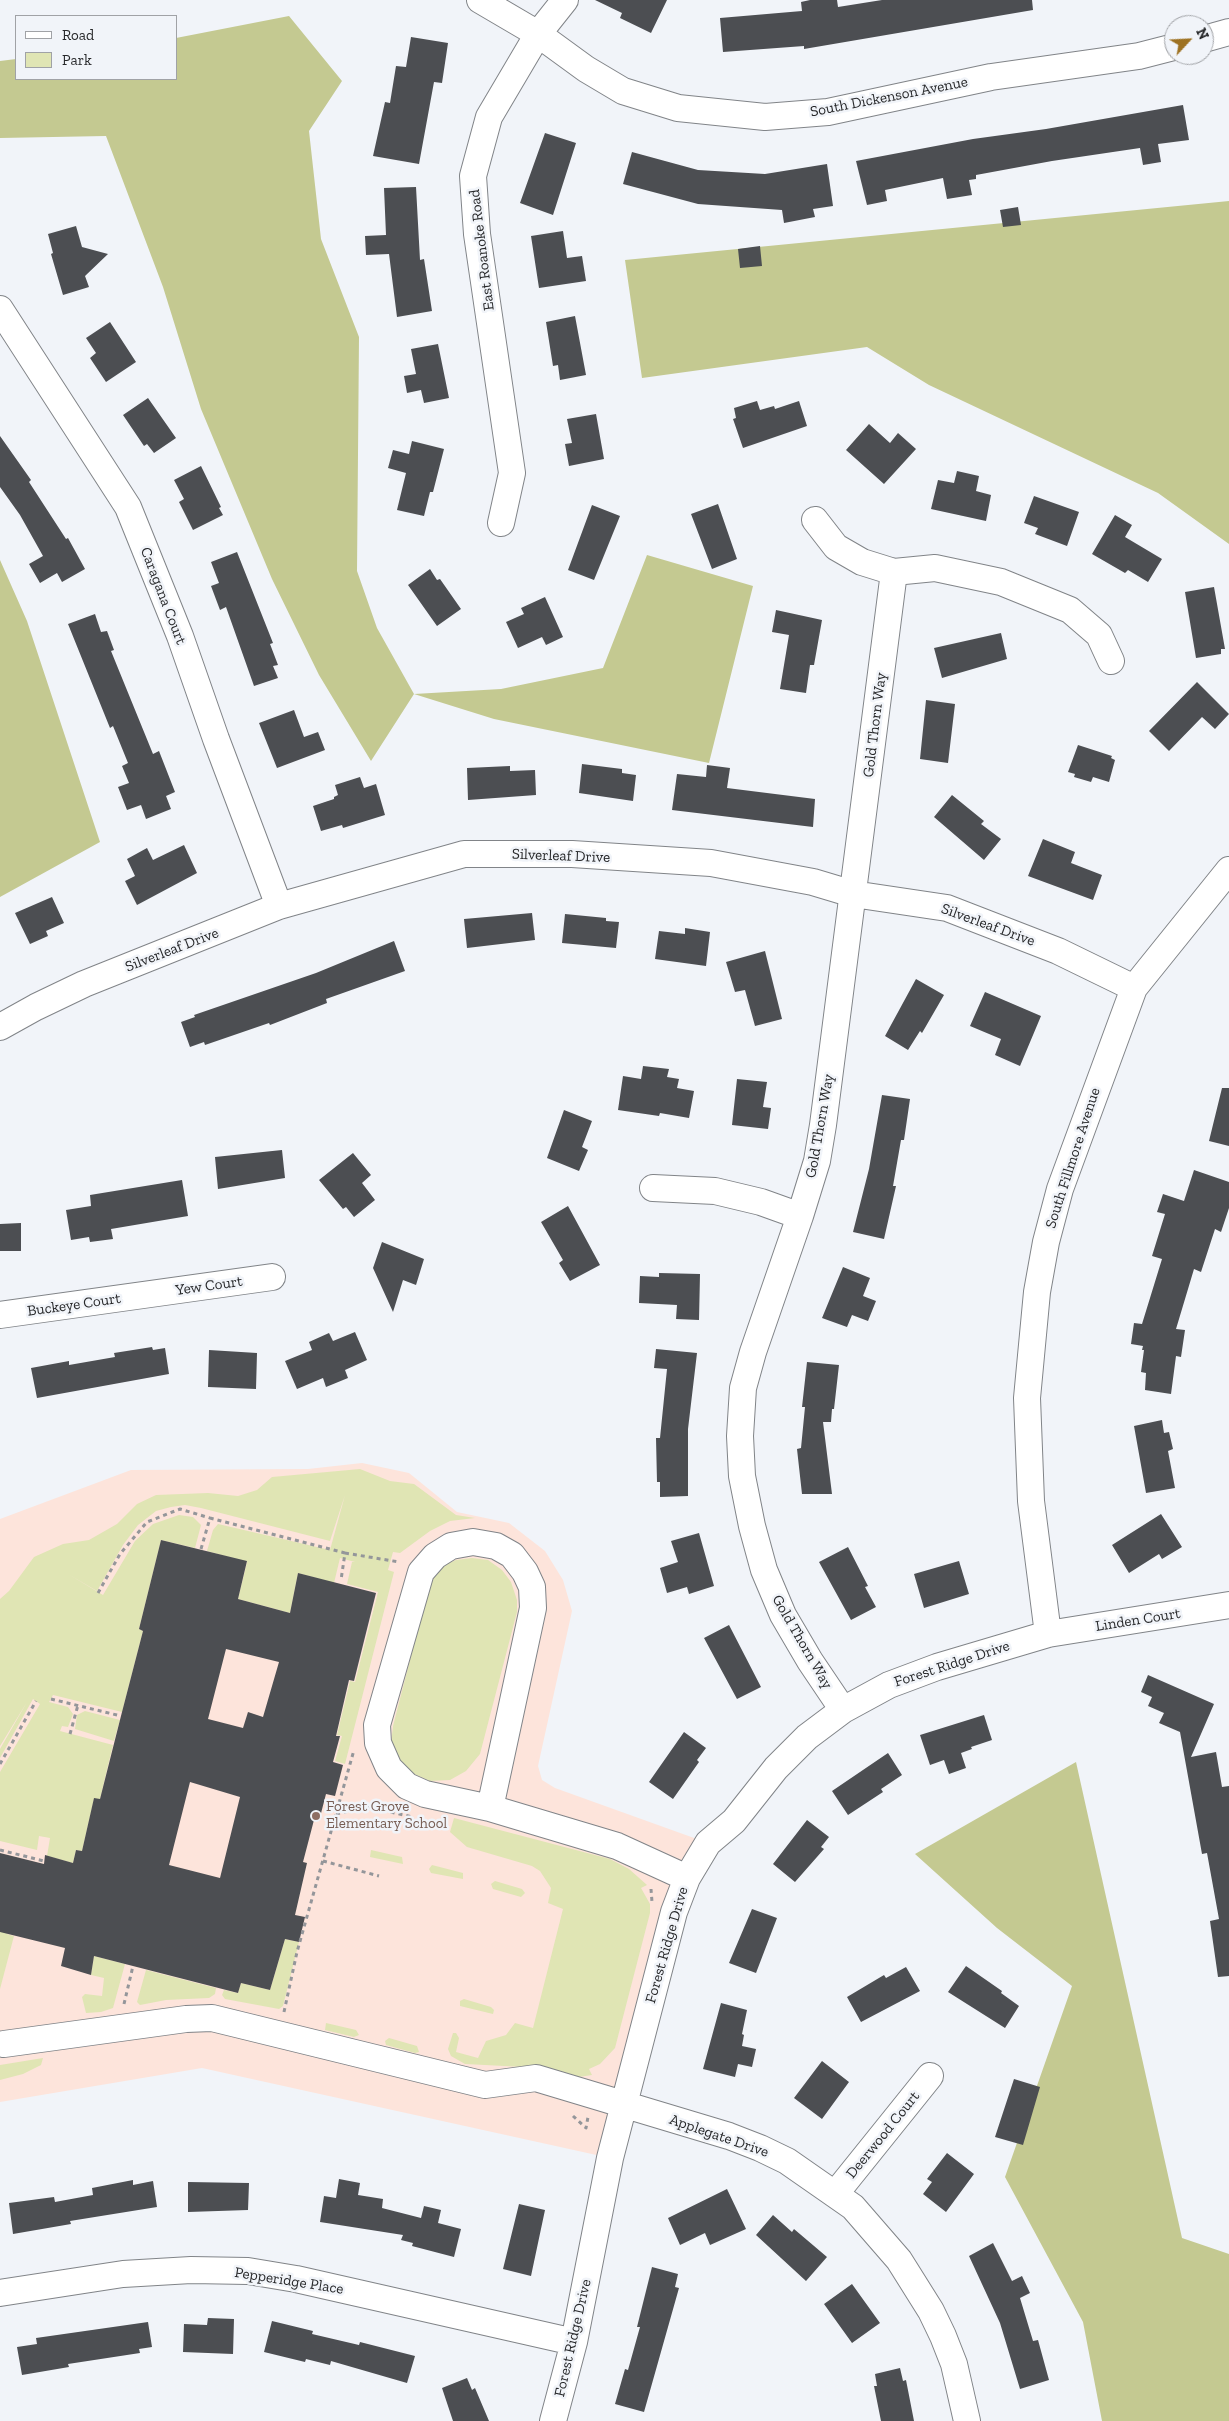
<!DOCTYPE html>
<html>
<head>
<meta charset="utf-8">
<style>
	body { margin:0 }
	#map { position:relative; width:1229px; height:2421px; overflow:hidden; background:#f1f4f9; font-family:"Zilla Slab",serif }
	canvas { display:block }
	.legend { position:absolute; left:15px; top:15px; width:162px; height:65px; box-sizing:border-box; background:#f1f4f9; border:1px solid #a0a2a6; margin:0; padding:6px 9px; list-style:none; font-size:15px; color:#27282a }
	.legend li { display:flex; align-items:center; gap:10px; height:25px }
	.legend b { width:25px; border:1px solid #a0a2a6 }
	.north { position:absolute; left:1164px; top:15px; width:50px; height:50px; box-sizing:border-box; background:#f1f4f9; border:1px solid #a0a2a6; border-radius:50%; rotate:65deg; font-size:14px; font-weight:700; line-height:20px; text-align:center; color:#27282a }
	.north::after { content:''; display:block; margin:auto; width:18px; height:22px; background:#9e7222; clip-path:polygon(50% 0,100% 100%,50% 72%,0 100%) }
</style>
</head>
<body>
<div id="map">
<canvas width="1229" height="2421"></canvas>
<ul class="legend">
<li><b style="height:6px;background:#fff"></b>Road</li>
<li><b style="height:14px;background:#e0e5b4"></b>Park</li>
</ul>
<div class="north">N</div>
</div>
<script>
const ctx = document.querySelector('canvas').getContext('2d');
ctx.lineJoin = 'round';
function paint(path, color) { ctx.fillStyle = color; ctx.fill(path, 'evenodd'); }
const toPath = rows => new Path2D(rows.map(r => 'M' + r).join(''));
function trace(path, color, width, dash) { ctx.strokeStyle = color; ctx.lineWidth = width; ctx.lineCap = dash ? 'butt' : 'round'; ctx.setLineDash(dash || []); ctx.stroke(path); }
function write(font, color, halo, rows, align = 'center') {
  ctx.font = font + ' "Zilla Slab",serif'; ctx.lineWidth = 5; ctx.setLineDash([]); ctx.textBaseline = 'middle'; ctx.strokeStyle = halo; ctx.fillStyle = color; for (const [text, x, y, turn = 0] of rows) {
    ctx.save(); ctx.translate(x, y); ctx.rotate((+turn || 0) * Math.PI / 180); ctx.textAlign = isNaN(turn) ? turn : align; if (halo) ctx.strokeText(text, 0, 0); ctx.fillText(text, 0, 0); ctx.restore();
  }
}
const education = toPath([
	[362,1463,409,1473,457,1512,509,1523,545,1551,563,1580,572,1611,538,1766,542,1780,555,1788,708,1843,610,2158,202,2068,0,2102,0,1519,131,1470,308,1469]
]);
const green = toPath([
	[360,1469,390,1481,414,1484,456,1515,475,1518,450,1521,430,1531,400,1553,393,1552,388,1570,394,1572,345,1764,335,1761,342,1736,337,1735,350,1681,355,1682,378,1592,347,1584,352,1562,355,1562,340,1558,334,1583,298,1573,290,1613,238,1599,247,1562,207,1551,213,1530,218,1524,330,1550,345,1495,330,1541,201,1508,185,1505,171,1507,156,1511,138,1525,123,1545,97,1591,68,1574,103,1595,135,1541,153,1524,179,1515,193,1517,201,1525,195,1548,161,1540,139,1629,143,1631,122,1712,53,1695,49,1702,68,1707,73,1714,68,1727,62,1726,60,1731,113,1745,100,1799,94,1799,82,1851,76,1850,73,1863,47,1856,50,1838,39,1836,37,1850,0,1841,0,1772,40,1704,33,1699,0,1758,0,1749,27,1702,0,1746,0,1599,9,1591,34,1557,63,1544,89,1540,117,1524,137,1504,156,1495,208,1493,238,1496,257,1490,272,1477],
	[472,1558,488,1560,502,1570,511,1582,517,1600,517,1612,480,1754,466,1771,450,1780,430,1781,412,1773,399,1760,391,1744,393,1726,430,1582,440,1567,456,1560],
	[85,1711,120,1720,114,1741,75,1729,77,1715],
	[454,1818,610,1859,629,1869,647,1885,641,1888,650,1904,650,1913,615,2048,600,2064,589,2069,592,2075,579,2077,524,2067,465,2064,451,2056,448,2049,453,2033,456,2033,459,2038,456,2052,478,2058,486,2041,506,2035,515,2023,533,2028,563,1909,548,1903,551,1888,540,1871,532,1866,467,1847,450,1832],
	[371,1850,402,1857,403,1864,370,1857],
	[16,1857,26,1862,7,1934,14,1936,0,1989,0,1918],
	[432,1865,463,1873,463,1879,431,1873,429,1869],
	[495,1881,522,1889,525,1893,521,1897,493,1889,491,1884],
	[285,1939,299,1942,283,2006,279,2009,225,1999,222,1995,224,1990,238,1993,241,1983,270,1990],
	[94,1956,125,1964,113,2008,101,2012,86,2013,82,1997,85,1994,102,1996,104,1978,91,1975],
	[146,1970,216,1988,215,1994,209,1998,166,2000,140,2005,137,2002],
	[464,1999,491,2007,494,2010,493,2014,460,2006,460,2001],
	[326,2023,356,2030,359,2035,354,2037,325,2030],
	[389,2038,417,2046,419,2052,415,2053,386,2045,385,2041],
	[43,2058,41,2065,23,2074,0,2080,0,2065]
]);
const forest = toPath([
	[289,16,342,81,309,131,321,239,359,337,357,571,377,628,414,694,501,689,603,668,647,555,753,586,709,763,494,719,414,694,371,761,319,675,272,579,201,409,163,287,106,136,0,138,0,61,16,59,16,79,176,79,176,38],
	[1229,201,1229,544,1158,493,929,385,867,347,642,378,625,260],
	[0,560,27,621,100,842,0,897],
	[1076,1762,1182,2238,1229,2254,1229,2421,1102,2421,1083,2322,1005,2177,1072,1986,997,1928,915,1854]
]);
const building = toPath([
	[595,0,667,0,651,33,620,18,622,13],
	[810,0,837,0,838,7,882,0,1032,0,1033,10,804,49,804,46,723,52,720,18,802,11,801,2],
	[411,37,448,43,442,83,434,82,419,164,373,156,385,102,390,103,396,66,406,67],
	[1183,105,1189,140,1158,144,1161,162,1143,165,1140,148,1052,161,976,175,976,179,969,180,972,195,947,199,943,178,885,190,887,201,867,205,856,161,973,139,1046,129],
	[545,133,576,143,553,215,520,203],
	[632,152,698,170,765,174,827,164,833,206,813,209,815,217,784,223,782,210,698,204,623,184],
	[416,187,420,260,424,259,432,311,397,317,389,254,366,255,365,236,386,235,384,188],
	[1018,207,1021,225,1003,227,1000,210],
	[76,226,82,247,108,254,85,276,89,287,63,295,51,254,53,253,48,234],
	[563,231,567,258,582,256,586,281,539,288,531,236],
	[760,246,762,266,740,268,738,249],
	[575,316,586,375,560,380,558,365,553,366,546,322],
	[110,322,136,362,106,382,90,358,96,353,86,338],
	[438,344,449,398,424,403,421,390,407,393,404,376,416,374,411,349],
	[148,398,176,438,154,453,147,444,144,446,123,415],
	[757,401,760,410,774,406,775,409,799,401,807,426,743,448,733,419,736,418,734,408],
	[596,414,604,459,569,466,565,444,572,443,567,419],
	[869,424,890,443,898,433,916,449,884,484,846,450],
	[0,436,31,480,29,482,66,539,68,538,85,569,62,582,57,573,40,583,29,564,43,556,20,515,0,487],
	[412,441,444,449,433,492,430,492,424,516,397,510,406,473,388,468,393,450,409,454],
	[201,466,221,507,219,508,223,515,193,530,179,502,184,499,174,480],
	[957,471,979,476,976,491,991,495,986,521,931,509,938,480,954,483],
	[1034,496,1079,512,1067,546,1035,534,1038,528,1024,523],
	[718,504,737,559,712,569,691,514],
	[592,505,620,516,594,580,568,570],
	[1115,515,1132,525,1125,537,1162,559,1148,582,1128,570,1125,573,1092,554],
	[237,552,273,643,270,644,278,665,273,666,278,678,254,686,226,607,220,610,211,586,219,583,211,562],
	[430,569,437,580,440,579,461,609,437,626,408,585],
	[1214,587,1225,649,1221,649,1221,654,1196,658,1185,592],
	[545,597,563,637,546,645,542,637,518,648,506,622,524,614,521,608],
	[776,610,822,620,814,665,810,665,806,693,780,689,789,635,772,632],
	[95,614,101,632,107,631,114,650,111,651,153,754,159,751,175,792,166,796,171,809,146,819,141,805,127,810,118,787,129,783,122,766,128,763,113,726,110,728,68,624],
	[1001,633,1007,659,942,678,934,648],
	[1197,682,1229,714,1215,729,1202,717,1169,751,1149,731],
	[926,700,955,704,948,763,920,759],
	[294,710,304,737,318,732,325,750,277,768,259,723],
	[1078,745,1112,756,1111,758,1115,760,1109,782,1093,777,1091,782,1074,777,1075,774,1068,772],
	[582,764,622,769,622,773,636,775,633,801,579,793],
	[707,765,730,768,727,788,815,799,813,827,672,810,677,774,706,777],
	[510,766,510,771,535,770,536,795,468,800,467,768],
	[360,777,364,788,376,784,385,815,343,828,342,825,321,831,313,806,334,799,334,797,338,795,335,785],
	[952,795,984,821,981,824,1001,839,984,860,934,817],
	[1043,839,1075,852,1071,863,1102,875,1093,900,1028,876],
	[184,845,197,873,137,905,125,881,135,876,127,859,147,848,153,860],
	[52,897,64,923,46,931,48,936,30,944,15,913],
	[532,913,535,940,467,948,464,919],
	[565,914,606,918,606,921,619,922,616,948,562,943],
	[685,928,710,932,706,966,655,959,659,931,685,934],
	[394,941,405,971,326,999,327,1003,270,1025,269,1023,205,1045,204,1042,190,1047,181,1022,195,1017,194,1015,316,973],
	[765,951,782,1019,755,1026,745,990,735,992,726,962],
	[916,979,944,995,922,1033,920,1031,908,1050,885,1036],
	[985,992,1041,1016,1020,1066,995,1055,1001,1039,970,1026],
	[643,1066,669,1069,667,1077,679,1079,677,1088,694,1091,689,1118,660,1113,659,1116,618,1110,623,1076,641,1079],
	[737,1079,767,1082,763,1107,771,1108,768,1129,732,1125],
	[1222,1088,1229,1088,1229,1146,1209,1141],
	[882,1095,910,1099,904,1140,901,1140,893,1186,896,1186,884,1239,853,1232,869,1169],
	[564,1110,592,1121,582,1147,588,1150,579,1171,547,1158],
	[282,1150,285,1178,218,1189,215,1157],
	[353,1153,371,1175,362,1183,375,1200,354,1217,346,1207,343,1209,319,1180],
	[1194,1170,1229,1182,1229,1208,1221,1232,1215,1229,1201,1272,1194,1269,1176,1329,1185,1330,1181,1357,1176,1356,1171,1394,1145,1390,1146,1373,1141,1372,1144,1350,1142,1350,1143,1346,1131,1344,1134,1323,1142,1324,1162,1259,1152,1256,1165,1214,1157,1212,1163,1194,1184,1201],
	[182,1180,188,1216,111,1229,113,1239,90,1242,89,1237,71,1240,66,1210,91,1206,90,1195],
	[568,1206,600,1265,570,1281,559,1263,563,1260,541,1222],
	[21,1223,21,1251,0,1251,0,1224],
	[382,1242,424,1259,416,1285,403,1280,393,1312,373,1268],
	[843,1267,870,1278,863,1296,876,1301,868,1321,852,1315,847,1327,822,1318],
	[659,1273,700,1274,699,1320,676,1319,677,1305,639,1303,640,1276,659,1277],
	[355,1332,367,1360,345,1370,348,1378,326,1387,323,1378,297,1389,285,1361,312,1350,309,1342,329,1333,333,1341],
	[152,1347,153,1350,165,1348,169,1374,37,1398,31,1368,69,1361,69,1365,115,1357,114,1353],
	[656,1349,697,1353,688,1429,688,1496,660,1497,660,1482,657,1482,656,1438,660,1438,667,1369,654,1368],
	[209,1350,257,1353,256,1389,208,1387],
	[807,1362,839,1365,834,1409,832,1409,831,1422,823,1422,832,1494,802,1494,797,1449,801,1448,805,1407,802,1407],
	[1162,1420,1164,1433,1169,1432,1173,1449,1168,1451,1175,1488,1146,1493,1134,1426],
	[1161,1514,1182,1547,1162,1559,1159,1554,1129,1573,1112,1545],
	[699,1533,714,1586,689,1594,687,1587,667,1593,660,1568,678,1562,671,1541],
	[161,1540,247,1561,238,1599,290,1613,298,1573,376,1593,354,1681,349,1680,336,1736,340,1736,333,1762,343,1765,335,1796,326,1794,319,1821,314,1820,303,1862,307,1863,295,1915,305,1917,299,1942,285,1939,270,1990,241,1983,238,1993,94,1956,91,1975,61,1966,65,1948,0,1932,0,1853,44,1864,45,1855,73,1863,76,1850,82,1851,94,1798,100,1799,122,1712,143,1631,139,1629],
	[226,1649,279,1662,263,1717,248,1712,243,1728,208,1719],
	[190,1782,240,1797,220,1878,169,1865],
	[848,1547,868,1586,865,1587,876,1607,851,1620,819,1562],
	[959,1561,969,1594,924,1608,914,1574],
	[729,1625,761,1687,737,1699,704,1638],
	[1148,1675,1214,1704,1191,1757,1216,1752,1222,1787,1229,1786,1229,1976,1218,1977,1210,1921,1219,1919,1207,1853,1202,1854,1180,1732,1159,1723,1164,1713,1148,1706,1152,1697,1141,1692],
	[984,1715,992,1740,971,1747,972,1749,961,1753,966,1768,949,1774,944,1760,930,1765,920,1735],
	[684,1732,706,1748,697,1760,699,1762,673,1799,649,1782],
	[888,1753,902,1775,881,1789,883,1792,848,1815,832,1791],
	[807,1820,829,1837,821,1847,824,1849,795,1882,773,1864],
	[752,1909,777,1918,756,1973,729,1963],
	[966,1966,1002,1991,1001,1993,1019,2006,1005,2028,948,1992],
	[906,1967,920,1991,861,2022,847,1997,884,1975,886,1978],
	[721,2003,747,2010,742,2034,744,2035,742,2046,756,2049,752,2067,738,2064,735,2077,703,2069],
	[822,2061,849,2082,822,2119,794,2098],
	[1014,2079,1040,2087,1023,2145,995,2137],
	[947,2153,974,2174,946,2212,923,2194,932,2182,927,2179],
	[339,2179,360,2183,358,2195,383,2199,382,2208,421,2218,424,2206,441,2210,438,2223,461,2229,454,2257,412,2246,413,2243,401,2240,403,2235,320,2222,324,2196,336,2198],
	[133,2180,133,2185,153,2181,157,2207,70,2221,71,2224,13,2234,9,2203,54,2197,55,2202,93,2195,92,2188],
	[188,2182,249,2183,248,2210,188,2212],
	[727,2189,746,2229,710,2245,705,2233,680,2245,668,2218],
	[519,2204,545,2210,531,2276,503,2269],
	[773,2215,792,2232,794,2229,827,2257,806,2281,756,2235],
	[993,2243,1012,2281,1022,2276,1030,2293,1020,2298,1033,2341,1038,2340,1049,2380,1020,2389,1000,2323,969,2256],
	[652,2267,678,2274,675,2287,679,2288,644,2412,615,2404,625,2369,628,2370,640,2327,637,2327],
	[852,2284,880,2323,852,2343,824,2304],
	[208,2318,234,2319,233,2354,183,2352,184,2324,207,2325],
	[272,2321,313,2331,312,2334,359,2345,360,2342,415,2356,407,2383,331,2361,330,2365,306,2359,305,2362,264,2352],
	[148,2322,152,2347,139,2349,140,2353,68,2364,69,2367,22,2375,17,2347,37,2344,36,2338],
	[900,2368,903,2381,906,2380,914,2421,881,2421,874,2386,877,2386,875,2374],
	[467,2378,472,2390,475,2388,489,2421,453,2421,442,2388]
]);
const path = toPath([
	[201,1549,210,1518,345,1553,341,1580],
	[345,1553,399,1562],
	[98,1593,120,1554,147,1522,180,1509,210,1518],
	[51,1699,121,1716],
	[70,1734,78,1705],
	[0,1764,36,1701],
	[336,1814,367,1807,413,1817],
	[0,1850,44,1861],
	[323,1861,379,1876],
	[651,1889,652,1902],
	[124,2004,133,1966],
	[284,2012,297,1952,354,1750],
	[573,2116,586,2128,588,2117]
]);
const minor = toPath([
	[480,0,538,34,586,69,623,91,678,108,765,117,828,112,991,77,1139,56,1174,47],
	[1204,39,1229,32],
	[0,309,128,507,180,636,216,739,279,906],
	[815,520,836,547,862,562,894,572,935,568,1001,582,1070,610,1099,635,1111,661],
	[501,523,512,473,477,234,473,176,489,117,538,34,565,0],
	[0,1027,36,1007,84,984,279,906,464,854,572,854,711,863,813,882,853,894,947,908,1058,951,1134,988],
	[653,1188,715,1191,761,1202,800,1216],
	[0,1315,272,1277],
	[1048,1634,1031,1501,1027,1398,1037,1292,1046,1242,1060,1189,1134,988,1229,870],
	[843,1710,810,1661,783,1615,764,1570,752,1526,742,1476,740,1436,743,1388,753,1352,800,1216,817,1161,823,1125,894,572],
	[490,1808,533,1608,532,1587,525,1572,512,1555,496,1546,473,1542,451,1546,435,1556,421,1572,377,1725,378,1743,389,1768,407,1786,425,1794,490,1808,617,1846,687,1878],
	[4,2044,186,2019,212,2018,485,2085,536,2078,729,2136,760,2148,787,2161,853,2207,899,2260,931,2311,943,2336,954,2364,967,2421],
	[836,2193,930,2076],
	[0,2293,123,2274,191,2270,248,2271,296,2279,574,2342],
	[553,2421,574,2342,610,2158,674,1912,687,1878,708,1843,734,1821,776,1768,807,1737,843,1710,889,1685,937,1667,1048,1634,1229,1605]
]);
const markers = [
	[316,1816,5,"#8d6e63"]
];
const streetNames = [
	["South Dickenson Avenue",889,97,-11],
	["East Roanoke Road",482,250,-97],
	["Caragana Court",163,596,69],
	["Gold Thorn Way",875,725,-83],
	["Silverleaf Drive",561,856,2],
	["Silverleaf Drive",988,925,20],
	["Silverleaf Drive",172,950,-21],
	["Gold Thorn Way",820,1126,-80],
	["South Fillmore Avenue",1073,1158,-72],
	["Yew Court",209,1286,-8],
	["Buckeye Court",74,1305,-8],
	["Linden Court",1138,1620,-9],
	["Gold Thorn Way",802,1642,60],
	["Forest Ridge Drive",952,1664,-18],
	["Forest Ridge Drive",667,1945,-74],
	["Deerwood Court",883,2135,-51],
	["Applegate Drive",719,2136,19],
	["Pepperidge Place",289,2281,9],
	["Forest Ridge Drive",573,2338,-77]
];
const educationNames = [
	["Forest Grove",326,1807],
	["Elementary School",326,1824]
];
paint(education, '#fde4db');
paint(green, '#e0e5b4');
paint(forest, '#c4c991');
paint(building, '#4c4e52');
trace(minor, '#818488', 28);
trace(path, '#94969a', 3, [4, 4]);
trace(minor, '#fff', 26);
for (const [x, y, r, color] of markers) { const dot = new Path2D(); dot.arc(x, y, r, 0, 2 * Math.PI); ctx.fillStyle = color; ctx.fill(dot); trace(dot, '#f1f4f9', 2); }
write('15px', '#27282a', '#f1f4f9', streetNames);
write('15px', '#785e54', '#f1f4f9', educationNames, 'left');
</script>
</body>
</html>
